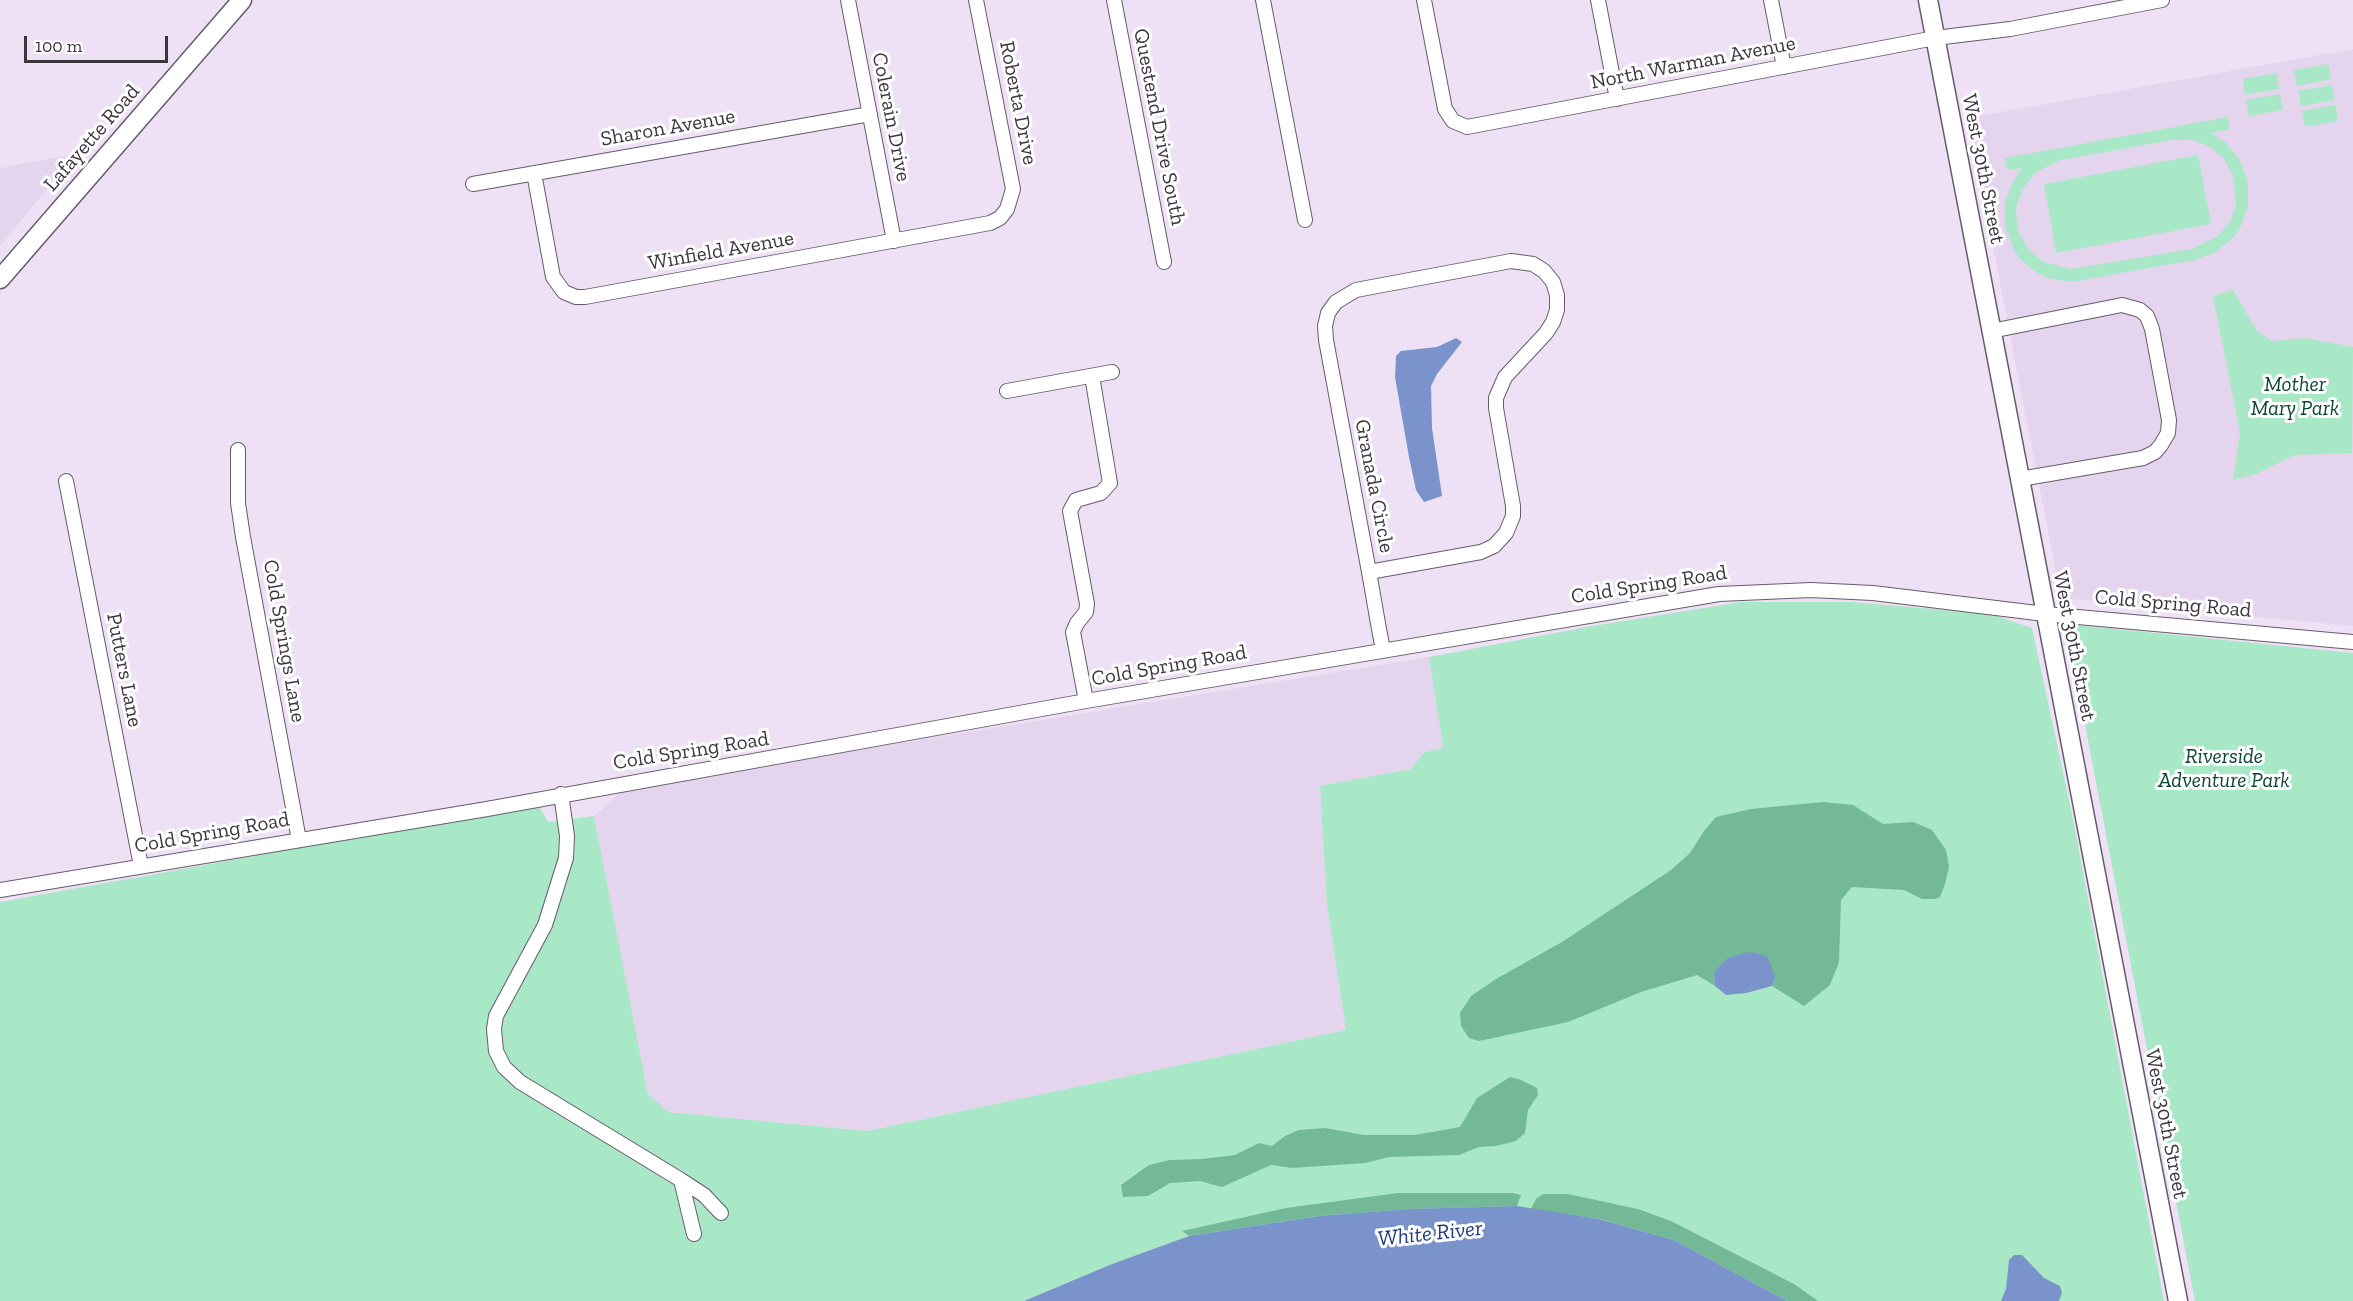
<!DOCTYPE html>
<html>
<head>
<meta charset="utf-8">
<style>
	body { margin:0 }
	#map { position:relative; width:2353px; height:1301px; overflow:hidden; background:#eee1f5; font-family:"Zilla Slab",serif }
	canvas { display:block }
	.scale { position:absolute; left:24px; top:36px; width:144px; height:27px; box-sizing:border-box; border:3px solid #3c373f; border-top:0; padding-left:8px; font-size:18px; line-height:21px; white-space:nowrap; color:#3c373f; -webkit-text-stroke:4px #fff; paint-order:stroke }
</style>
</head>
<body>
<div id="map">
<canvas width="2353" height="1301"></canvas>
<div class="scale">100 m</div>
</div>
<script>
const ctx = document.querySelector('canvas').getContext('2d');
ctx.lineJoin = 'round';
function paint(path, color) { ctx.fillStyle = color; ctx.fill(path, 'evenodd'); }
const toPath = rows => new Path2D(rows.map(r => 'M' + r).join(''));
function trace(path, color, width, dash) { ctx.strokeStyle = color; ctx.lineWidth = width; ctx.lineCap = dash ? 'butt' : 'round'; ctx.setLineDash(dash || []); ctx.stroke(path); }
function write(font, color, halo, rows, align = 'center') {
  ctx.font = font + ' "Zilla Slab",serif'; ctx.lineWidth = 6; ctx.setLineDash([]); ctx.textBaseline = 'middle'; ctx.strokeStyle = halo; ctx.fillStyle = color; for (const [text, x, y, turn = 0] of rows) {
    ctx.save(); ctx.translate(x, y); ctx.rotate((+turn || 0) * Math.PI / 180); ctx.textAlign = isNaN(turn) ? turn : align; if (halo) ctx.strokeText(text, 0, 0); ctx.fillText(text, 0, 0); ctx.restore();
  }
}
const built = toPath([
	[2353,49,2353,626,2061,598,1968,118],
	[76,154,0,246,0,168],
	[1429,657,1443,748,1424,752,1411,769,1320,787,1327,906,1346,1030,866,1131,668,1112,648,1094,594,816,625,788]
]);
const green = toPath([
	[2328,64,2331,79,2297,86,2294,70],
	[2277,73,2279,89,2245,95,2243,79],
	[2332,85,2335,100,2301,106,2298,91],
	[2280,94,2283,110,2249,116,2246,100],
	[2336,105,2338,121,2305,127,2302,111],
	[2228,117,2230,129,2211,133,2225,142,2240,160,2248,182,2248,206,2240,228,2234,237,2216,252,2194,260,2071,282,2048,278,2037,273,2019,258,2013,248,2005,226,2005,203,2013,181,2022,168,2007,170,2005,158],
	[2172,140,2191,140,2209,146,2224,159,2233,175,2236,204,2230,222,2218,236,2192,249,2071,269,2044,262,2029,250,2019,233,2016,214,2017,205,2024,187,2036,172,2061,160],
	[2198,155,2211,224,2056,253,2044,184],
	[2233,290,2257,331,2272,341,2305,338,2353,347,2352,453,2295,455,2256,474,2233,480,2240,433,2213,296],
	[1741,602,1852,602,1990,614,2032,628,2072,814,2164,1301,1787,1301,1674,1240,1189,1236,1112,1264,1024,1301,0,1301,0,902,538,805,548,822,594,816,648,1094,668,1112,867,1131,1346,1030,1327,906,1320,786,1411,769,1424,752,1443,748,1429,657,1592,626],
	[2076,625,2353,653,2353,1301,2195,1301,2067,630]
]);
const forest = toPath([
	[1823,802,1853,805,1883,824,1913,822,1932,830,1946,850,1949,867,1945,884,1940,897,1935,899,1922,899,1904,890,1852,887,1841,900,1839,962,1830,985,1804,1006,1772,986,1775,977,1714,972,1715,986,1697,975,1641,992,1568,1022,1479,1041,1469,1038,1461,1026,1460,1013,1471,996,1496,979,1562,942,1671,870,1690,853,1704,831,1716,817,1751,809],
	[1510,1077,1521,1080,1537,1088,1538,1095,1528,1110,1525,1133,1516,1141,1496,1146,1479,1147,1459,1155,1389,1157,1365,1163,1292,1168,1271,1165,1222,1187,1200,1181,1170,1183,1148,1196,1123,1197,1121,1185,1149,1165,1170,1160,1202,1159,1235,1155,1259,1143,1272,1146,1285,1136,1299,1130,1325,1128,1364,1135,1415,1135,1460,1127,1477,1098],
	[1398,1193,1513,1193,1521,1195,1517,1206,1409,1209,1318,1216,1189,1236,1182,1231,1286,1208],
	[1543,1194,1568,1194,1605,1202,1638,1209,1671,1221,1794,1284,1818,1301,1787,1301,1674,1240,1600,1219,1531,1209,1536,1199]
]);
const water = toPath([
	[1456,338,1462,342,1437,374,1431,386,1432,428,1442,496,1424,502,1416,490,1409,457,1395,377,1396,356,1401,351,1437,347],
	[1749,952,1767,956,1775,977,1772,986,1746,993,1726,995,1715,986,1714,972,1728,958],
	[1517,1206,1599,1219,1674,1240,1787,1301,1024,1301,1112,1264,1189,1236,1319,1216,1409,1209],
	[2014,1255,2022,1255,2044,1278,2060,1286,2062,1293,2059,1301,2001,1301,2006,1289,2009,1260]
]);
const minor = toPath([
	[848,0,894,241],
	[1114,0,1164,262],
	[1263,0,1305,220],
	[1424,0,1445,109,1453,121,1467,127,1935,38,2010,29,2162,0],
	[1598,0,1617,99],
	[1771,0,1784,67],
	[534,173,553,277,564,292,576,297,585,297,990,223,1000,218,1007,209,1013,189,976,0],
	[473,184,870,114],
	[1991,331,2122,305,2140,310,2147,316,2152,329,2169,420,2168,433,2161,445,2155,452,2143,458,2020,479],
	[1007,391,1112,372],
	[238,450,238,503,243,537,299,840],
	[66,481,141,866],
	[1369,572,1481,552,1494,546,1506,533,1513,516,1513,506,1496,408,1496,398,1505,377,1546,333,1553,322,1557,310,1557,295,1553,282,1544,271,1533,264,1511,261,1356,290,1336,302,1328,313,1325,326,1326,340,1369,572,1379,629,1383,650],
	[1086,701,1073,632,1077,623,1086,612,1087,604,1070,511,1076,500,1101,493,1110,483,1092,376],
	[561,794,567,836,566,858,545,925,496,1016,494,1029,496,1051,504,1067,520,1082,681,1180,694,1234],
	[0,890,487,809,1086,701,1719,594,1811,590,1873,593,2045,614,2353,642],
	[681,1180,704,1195,721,1213]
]);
const major = toPath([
	[1928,0,2178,1301],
	[0,279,242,0]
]);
const streetNames = [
	["North Warman Avenue",1693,63,-11],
	["Roberta Drive",1018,103,79],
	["Colerain Drive",891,117,79],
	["Questend Drive South",1159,127,79],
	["Sharon Avenue",668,128,-10],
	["Lafayette Road",92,138,-49],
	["West 30th Street",1983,169,79],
	["Winfield Avenue",721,251,-10],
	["Granada Circle",1374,486,79],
	["Cold Spring Road",1649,585,-9],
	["Cold Spring Road",2173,604,5],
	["Cold Springs Lane",284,641,80],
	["West 30th Street",2074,646,79],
	["Cold Spring Road",1169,666,-10],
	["Putters Lane",124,670,79],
	["Cold Spring Road",691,751,-9],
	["Cold Spring Road",212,833,-10],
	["West 30th Street",2166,1124,79]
];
const parkNames = [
	["Mother",2295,385],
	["Mary Park",2295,409],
	["Riverside",2224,757],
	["Adventure Park",2224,781]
];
const waterNames = [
	["White River",1430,1234,-6]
];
paint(built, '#e5d4ed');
paint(green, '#a8e8c7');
paint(forest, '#74b997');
paint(water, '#7a93ca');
trace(minor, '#665b6c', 16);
trace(major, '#665b6c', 21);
trace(minor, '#fff', 14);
trace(major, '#fff', 18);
write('21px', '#3c373f', '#fff', streetNames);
write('italic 21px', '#0c462f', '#fff', parkNames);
write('italic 22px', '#203b7d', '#fff', waterNames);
</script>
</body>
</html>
